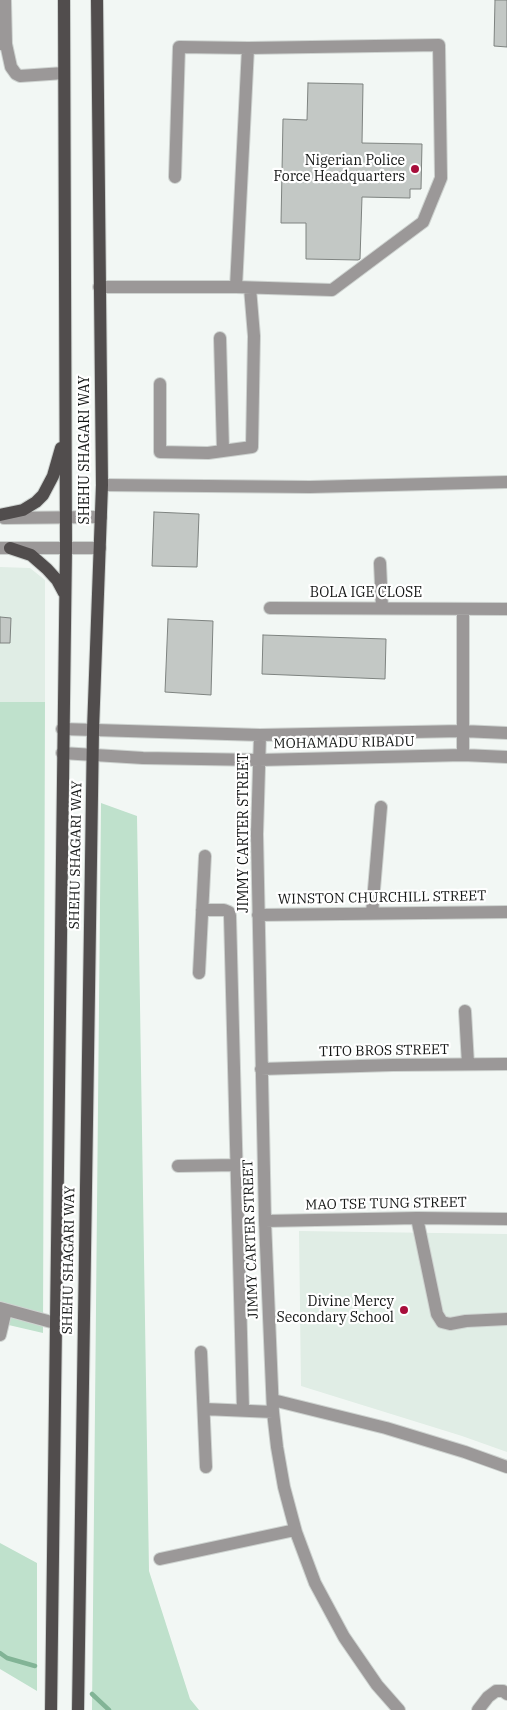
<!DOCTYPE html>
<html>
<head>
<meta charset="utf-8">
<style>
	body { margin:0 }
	canvas { display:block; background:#f2f7f4 }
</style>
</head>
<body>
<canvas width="507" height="1710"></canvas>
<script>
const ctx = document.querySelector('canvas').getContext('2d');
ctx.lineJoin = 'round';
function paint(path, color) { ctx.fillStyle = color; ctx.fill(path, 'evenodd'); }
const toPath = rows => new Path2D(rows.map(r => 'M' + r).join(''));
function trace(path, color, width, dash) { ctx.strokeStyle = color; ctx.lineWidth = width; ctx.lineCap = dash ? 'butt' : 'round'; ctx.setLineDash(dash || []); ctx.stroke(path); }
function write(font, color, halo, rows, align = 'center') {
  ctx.font = font + ' "IBM Plex Serif",serif'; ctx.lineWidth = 4.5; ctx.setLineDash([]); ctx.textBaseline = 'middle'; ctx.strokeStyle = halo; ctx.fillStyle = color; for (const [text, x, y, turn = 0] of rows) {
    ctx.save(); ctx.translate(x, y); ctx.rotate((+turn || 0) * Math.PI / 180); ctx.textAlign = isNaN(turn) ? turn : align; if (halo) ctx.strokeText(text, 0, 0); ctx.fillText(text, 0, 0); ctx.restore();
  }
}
const built = toPath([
	[0,567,30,568,45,580,45,702,0,702],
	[299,1231,507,1234,507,1452,462,1436,301,1386]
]);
const green = toPath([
	[0,702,45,702,43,1333,0,1323],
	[101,803,137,816,149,1571,190,1699,199,1710,92,1710],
	[0,1543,37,1563,37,1691,0,1669]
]);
const stream = toPath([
	[0,1653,7,1658,35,1666],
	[92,1694,109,1710]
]);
const building = toPath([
	[495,0,507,0,507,47,494,46,495,0],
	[308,83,363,84,362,143,422,144,421,189,410,189,410,198,362,197,360,259,358,260,306,259,306,223,281,223,283,119,307,120,308,83],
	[154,512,199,514,197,567,152,566,154,512],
	[0,617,11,618,10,643,0,643,0,617],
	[168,619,213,621,211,695,165,692,168,619],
	[263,635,386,639,385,679,262,674,263,635]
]);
const minor = toPath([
	[5,0,6,44],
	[0,44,6,44,11,67,16,74,20,76,64,73],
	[99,287,236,287,248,48,179,47,175,177],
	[236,287,332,290,423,222,441,178,439,45,248,48],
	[220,338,223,451],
	[160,384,160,452,208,453,252,447,254,336,250,288],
	[102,485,310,487,507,482],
	[4,518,101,517],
	[0,548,100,548],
	[380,563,382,608],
	[270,608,507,609],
	[62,729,260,735,462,731,507,733],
	[260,735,257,834,265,1221,273,1412,277,1447,284,1487,296,1532,315,1583,344,1637,377,1685,399,1710],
	[62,753,143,758,259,760,463,755,507,757],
	[463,755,463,609],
	[202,910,224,910,229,912,230,916,243,1410],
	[372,913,381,807],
	[258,915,507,912],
	[199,973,205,856],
	[465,1011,468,1064],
	[261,1069,393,1065,507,1064],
	[178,1166,236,1165],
	[417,1218,437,1314,442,1322,450,1324,466,1321,507,1319],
	[265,1221,417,1218,507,1219],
	[0,1308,55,1323],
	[0,1335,6,1310],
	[201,1352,206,1467],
	[273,1400,386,1428,465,1452,507,1467],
	[204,1409,273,1412],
	[160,1559,295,1530],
	[478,1710,488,1697,496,1691,503,1691,507,1694]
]);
const major = toPath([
	[0,515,23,510,36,502,43,495,53,476,61,448],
	[10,548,31,555,47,569,57,580,64,593],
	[51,1710,66,548,64,0],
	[78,1710,93,730,102,485,97,0]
]);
const markers = [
	[415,169,5,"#a70d3a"],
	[404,1310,5,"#a70d3a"]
];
const poiNames = [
	["Nigerian Police",405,161],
	["Force Headquarters",405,177],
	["Divine Mercy",394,1302],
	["Secondary School",394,1318]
];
const streetNames = [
	["SHEHU SHAGARI WAY",85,450,-90],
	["BOLA IGE CLOSE",366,593],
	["MOHAMADU RIBADU",344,743,-1],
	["JIMMY CARTER STREET",244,833,-90],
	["SHEHU SHAGARI WAY",76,855,-89],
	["WINSTON CHURCHILL STREET",382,898,-1],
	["TITO BROS STREET",384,1051,-1],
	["MAO TSE TUNG STREET",386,1204,-1],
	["JIMMY CARTER STREET",251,1239,-92],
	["SHEHU SHAGARI WAY",69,1260,-89]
];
paint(built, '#e0ede5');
paint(green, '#bfe1cc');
trace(stream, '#82b496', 4.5);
paint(building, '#c3c8c5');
trace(building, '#7e8380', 1);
trace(minor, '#ced3d0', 14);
trace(major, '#ced3d0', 14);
trace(minor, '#9b9898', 12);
trace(major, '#514d4d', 12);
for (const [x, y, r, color] of markers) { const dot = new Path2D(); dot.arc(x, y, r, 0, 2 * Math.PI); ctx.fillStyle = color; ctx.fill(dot); trace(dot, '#fff', 2); }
write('14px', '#141615', '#fff', poiNames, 'right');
write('14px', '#141615', '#fff', streetNames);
</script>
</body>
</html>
